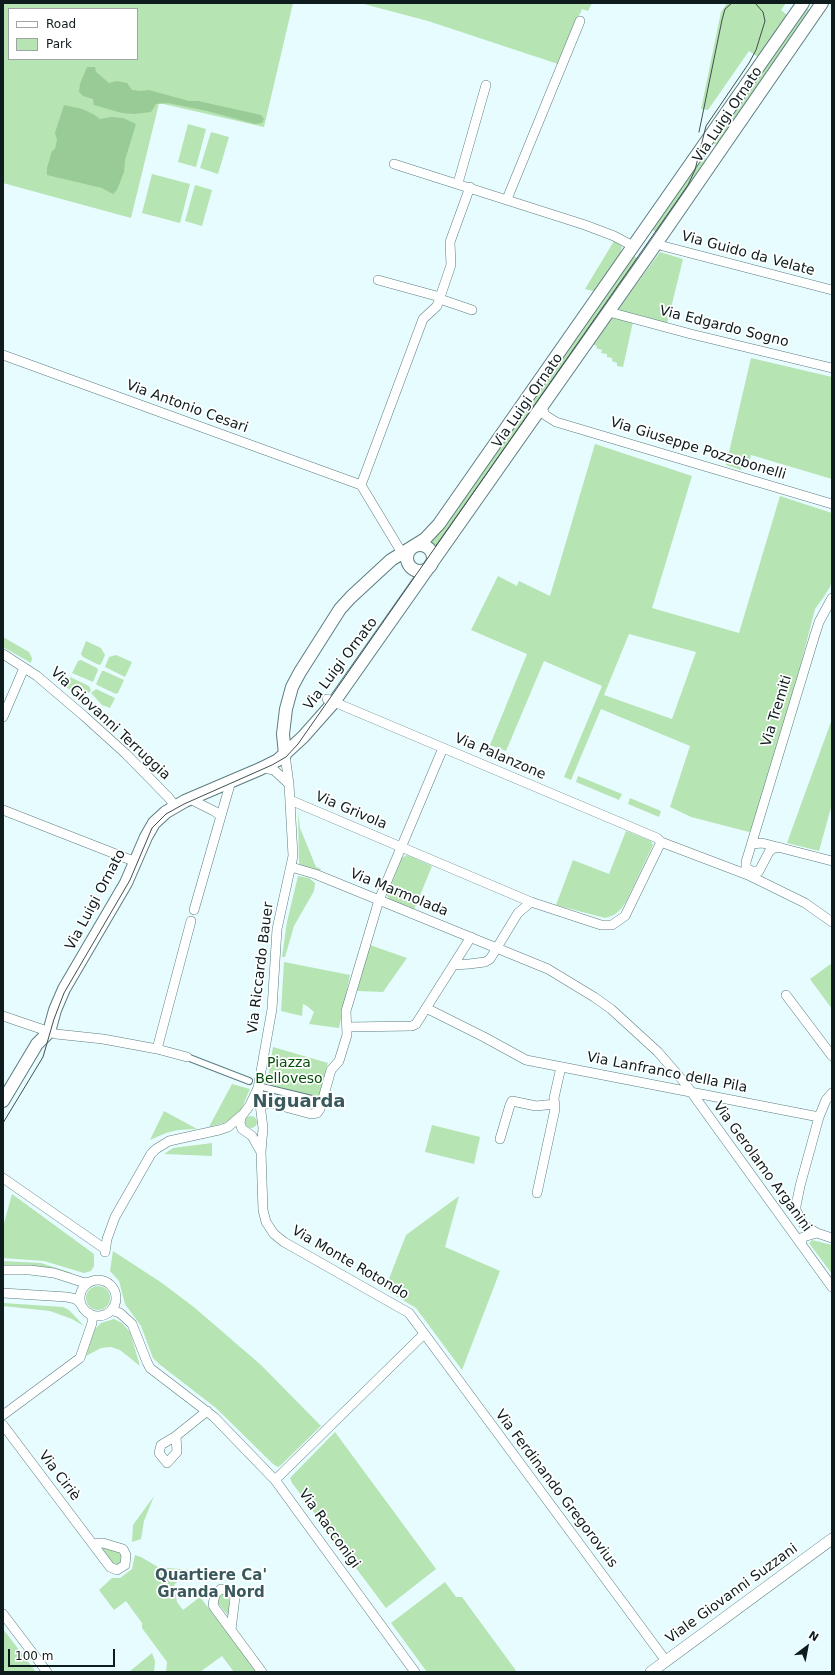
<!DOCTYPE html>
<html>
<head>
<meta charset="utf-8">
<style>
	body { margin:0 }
	#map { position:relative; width:835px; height:1675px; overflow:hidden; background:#e7fcfe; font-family:"DejaVu Sans",sans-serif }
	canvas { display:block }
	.frame { position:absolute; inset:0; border:4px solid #0e1c1d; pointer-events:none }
	.legend { position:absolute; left:8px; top:8px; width:130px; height:52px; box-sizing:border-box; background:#fff; border:1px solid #9fa4a5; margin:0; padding:5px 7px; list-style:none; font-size:12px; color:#0e1c1d }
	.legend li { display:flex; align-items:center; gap:8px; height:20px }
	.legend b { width:20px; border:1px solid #9fa4a5 }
	.north { position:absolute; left:787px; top:1627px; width:40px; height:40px; -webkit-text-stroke:3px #fff; paint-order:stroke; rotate:32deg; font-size:11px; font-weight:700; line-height:16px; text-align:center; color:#0e1c1d }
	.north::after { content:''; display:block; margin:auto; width:14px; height:18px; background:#0e1c1d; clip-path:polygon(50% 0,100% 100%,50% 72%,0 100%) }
	.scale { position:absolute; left:8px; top:1649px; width:107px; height:18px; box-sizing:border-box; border:2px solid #0e1c1d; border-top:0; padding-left:5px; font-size:12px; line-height:14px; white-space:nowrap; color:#0e1c1d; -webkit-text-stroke:3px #fff; paint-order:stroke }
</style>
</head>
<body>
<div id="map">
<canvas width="835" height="1675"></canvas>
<div class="frame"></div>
<ul class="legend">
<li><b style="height:5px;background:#fff"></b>Road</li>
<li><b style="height:11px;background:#b6e4b3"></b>Park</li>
</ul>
<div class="north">N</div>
<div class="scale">100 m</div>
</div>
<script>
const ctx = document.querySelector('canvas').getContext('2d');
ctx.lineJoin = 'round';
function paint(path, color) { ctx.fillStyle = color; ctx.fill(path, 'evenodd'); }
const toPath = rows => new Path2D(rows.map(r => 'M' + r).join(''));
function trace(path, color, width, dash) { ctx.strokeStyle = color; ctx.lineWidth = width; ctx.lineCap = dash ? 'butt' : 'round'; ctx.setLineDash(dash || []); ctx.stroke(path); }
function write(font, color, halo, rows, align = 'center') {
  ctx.font = font + ' "DejaVu Sans",sans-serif'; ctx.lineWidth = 3.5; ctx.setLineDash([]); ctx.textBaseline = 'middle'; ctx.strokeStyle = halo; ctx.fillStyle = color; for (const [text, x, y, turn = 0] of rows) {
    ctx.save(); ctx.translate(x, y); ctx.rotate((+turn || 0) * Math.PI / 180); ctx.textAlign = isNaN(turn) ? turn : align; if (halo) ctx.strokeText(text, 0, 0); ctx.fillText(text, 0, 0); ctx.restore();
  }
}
const green = toPath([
	[3,3,293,3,264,127,159,103,131,218,3,183],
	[9,9,137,9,137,59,9,59],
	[360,3,592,3,588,11,582,9,558,64,428,21],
	[727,3,786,3,781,10,787,15,758,57,749,51,708,110,701,109,721,12],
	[806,8,811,11,718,146,713,143],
	[188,124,206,129,196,167,178,162],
	[211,132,229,137,218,174,200,168],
	[700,155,709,161,660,233,649,229],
	[152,174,190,184,180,223,142,213],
	[195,185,212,190,202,226,185,221],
	[614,241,622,246,621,252,595,290,593,291,585,289],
	[660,252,683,259,667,324,621,313,619,308],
	[631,254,641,261,435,552,428,543],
	[610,317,633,322,623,367,617,366,617,363,612,361,612,358,607,357,607,354,601,353,602,350,596,348,597,346,591,344],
	[751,358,832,377,832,479,751,455,750,460,744,459,741,470,726,465],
	[595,444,692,476,652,608,739,633,780,496,832,513,832,578,830,587,823,598,815,609,786,722,753,833,691,817,670,807,690,746,601,709,571,780,564,777,602,686,544,661,506,751,490,745,527,654,471,630,498,576,517,586,519,581,550,596],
	[629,634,696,652,672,719,604,695],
	[3,637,29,652,32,658,31,663,3,647],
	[86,641,101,648,105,655,101,664,99,665,83,657,81,654],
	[116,655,132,662,125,677,105,667,109,657],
	[81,660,97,668,98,670,93,682,72,673,78,661],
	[102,671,104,671,124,680,118,693,116,694,97,685,96,684],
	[70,677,89,686,91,690,89,693,84,692,79,694,67,688],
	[96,689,115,698,110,708,102,705,91,693],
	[832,719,832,804,819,851,787,843],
	[578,776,622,794,619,800,576,782],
	[630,798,661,811,659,817,628,804],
	[298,811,300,828,316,867,321,869,319,872,299,864],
	[626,831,651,841,653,845,626,902,621,909,614,915,605,918,556,905,573,860,609,874],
	[407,855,432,866,414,910,389,900,387,895,402,858],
	[298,876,309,878,315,883,314,891,294,926,285,957,282,957,287,922],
	[370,945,407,958,383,992,357,991],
	[284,962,350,975,339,1028,309,1024,314,1012,307,1006,303,1004,302,1016,281,1011],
	[832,963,832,1009,810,979],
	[273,1047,328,1063,326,1069,323,1092,319,1097,267,1084],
	[232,1084,250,1089,241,1110,235,1117,226,1122,209,1127],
	[164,1111,197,1129,178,1130,166,1133,150,1140],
	'245 1122a6 6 0 1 1 12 0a6 6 0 1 1-12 0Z',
	[432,1125,480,1137,474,1164,425,1152],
	[212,1143,212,1156,164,1154,173,1148],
	[12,1194,94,1254,94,1266,91,1271,84,1273,44,1261,3,1258,3,1227],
	[459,1196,445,1247,500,1271,462,1370,416,1308,385,1289,406,1235],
	[812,1240,832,1245,832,1274,809,1243],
	[113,1251,162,1283,195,1308,261,1365,321,1426,281,1465,278,1467,273,1464,216,1408,159,1364,153,1358,141,1326,125,1304,119,1281,110,1271],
	[3,1261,41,1263,72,1273,70,1273,22,1266,3,1265],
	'86 1298a12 12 0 1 1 24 0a12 12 0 1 1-24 0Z',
	[3,1303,63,1307,69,1310,84,1326,72,1319,50,1311,3,1306],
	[114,1319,122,1323,130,1332,140,1366,120,1350,111,1347,101,1348,86,1356,95,1329,101,1323],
	[335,1432,436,1569,386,1608,292,1483,290,1478],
	[154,1496,144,1521,141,1539,132,1542,133,1525],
	[97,1547,111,1548,118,1551,123,1555,123,1561,113,1567],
	[135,1555,141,1557,158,1567,189,1570,174,1585,177,1602,183,1610,200,1597,256,1670,254,1672,234,1672,222,1656,200,1672,166,1672,167,1662,142,1628,142,1623,126,1601,114,1610,99,1590,112,1578,120,1578,132,1569],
	[445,1582,456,1597,462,1597,517,1672,427,1672,391,1623],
	[218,1593,226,1593,229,1596,229,1617,217,1602],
	[3,1629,36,1672,3,1672],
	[152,1653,155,1661,154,1672,129,1672]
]);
const forest = toPath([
	[87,67,95,67,96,72,109,83,117,81,127,83,132,90,140,91,149,90,189,101,198,101,261,115,264,119,262,123,255,124,207,111,168,103,156,104,151,112,134,114,122,113,94,105,93,99,83,96,79,92,80,84],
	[64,105,82,109,93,114,100,119,111,117,123,118,136,124,125,160,124,172,117,190,113,194,102,188,47,175,47,168,52,151,55,149,57,140,55,133]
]);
const pedestrian = toPath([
	[187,1057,249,1081],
	[258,1086,320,1101]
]);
const minor = toPath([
	[394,164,585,225,614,236,633,246],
	[458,183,486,85],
	[507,199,580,21],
	[657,242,663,246,832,290],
	[378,280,440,297],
	[440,299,472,310],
	[609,312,691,334,832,368],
	[3,355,361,485],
	[542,408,545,415,556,422,832,504],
	[361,485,423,319,437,306,451,265,450,242,470,187],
	[361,485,408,563],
	[3,654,37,676,84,716,126,754,169,798,175,806],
	[327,699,657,838,661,842,748,875,805,903,832,922],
	[3,717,24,668],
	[285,755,289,784,293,856,277,929,272,1009,258,1088,263,1128,261,1152,263,1210,266,1222,274,1234,284,1242,409,1313,666,1661],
	[263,768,274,770,289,784],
	[190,799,214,811,221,816],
	[290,800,531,902,601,925,612,925,625,916,661,842],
	[3,810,136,862],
	[752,844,762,843,832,861],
	[291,867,315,874,379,900,548,969,594,997,611,1009,658,1052,684,1082,832,1287],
	[759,871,752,871,746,868,746,862,813,641,819,622,832,598],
	[755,875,759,871,769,852,772,849,779,847],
	[194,910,231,781],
	[454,965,469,964,485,962,490,959,518,913,531,902],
	[786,995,832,1056],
	[426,1008,484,1037,526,1060,819,1117],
	[3,1016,56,1034,103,1039,157,1049,187,1057],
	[348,1027,412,1026,416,1024,471,937],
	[157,1049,191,921],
	[258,1088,250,1105,241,1117,240,1123,242,1129,252,1136,261,1152],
	[832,1093,826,1100,819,1117,800,1186,796,1206,796,1210,804,1225,817,1233,832,1238],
	[260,1103,274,1104,311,1114,317,1113,320,1109,331,1070,339,1061,347,1035,346,1011,379,900,443,748],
	[500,1139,510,1105,512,1101,536,1106,555,1104],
	[3,1178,105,1249],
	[537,1193,555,1109,554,1098,561,1067],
	[801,1244,803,1237,817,1233],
	[105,1252,107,1239,115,1217,151,1154,156,1149,169,1141,219,1130,228,1127,242,1115],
	[3,1270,30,1270,54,1273,85,1283,90,1282],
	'80 1298a18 18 0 1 1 36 0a18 18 0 1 1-36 0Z',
	[3,1293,67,1297,76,1299,81,1304],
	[111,1311,114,1311,120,1313,132,1324,147,1362,150,1368,214,1417,275,1480,415,1672],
	[3,1415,80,1358,92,1323,92,1317,89,1313],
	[3,1425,110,1567,117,1570,125,1565,126,1555,123,1549,103,1543,93,1544],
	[176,1436,177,1452,167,1463,159,1453,161,1445,176,1436,207,1411],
	[275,1480,424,1334],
	[3,1614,47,1672],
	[231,1630,235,1597,230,1590,221,1589,215,1594,213,1605,214,1607,262,1672]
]);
const tertiary = toPath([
	[651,1672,832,1539]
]);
const secondary = toPath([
	'407 558a13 13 0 1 1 26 0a13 13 0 1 1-26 0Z',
	[285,755,283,734,286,709,292,687,300,672,340,609,351,597,391,560,425,539,439,524,803,3],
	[3,1101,37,1044,49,1032,55,1010,64,989,126,883,146,837,154,823,166,812,185,801,260,769,278,760,303,737,334,702,649,254,822,3]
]);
const tram = toPath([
	[699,132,722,20,725,9,732,3],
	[3,1123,43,1057,54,1019,64,993,130,880,152,828,166,814,184,804,272,765,286,757,298,744,688,185,695,170,706,126,749,63,756,50,765,21,763,12,755,3]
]);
const streetNames = [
	["Via Luigi Ornato",728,115,-56],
	["Via Guido da Velate",748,254,15],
	["Via Edgardo Sogno",724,327,14],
	["Via Luigi Ornato",528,401,-55],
	["Via Antonio Cesari",187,407,20],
	["Via Giuseppe Pozzobonelli",698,449,17],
	["Via Luigi Ornato",341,664,-53],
	["Via Tremiti",777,711,-73],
	["Via Giovanni Terruggia",110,724,43],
	["Via Palanzone",500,757,23],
	["Via Grivola",351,811,23],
	["Via Marmolada",399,893,22],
	["Via Luigi Ornato",96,900,-62],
	["Via Riccardo Bauer",261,968,-83],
	["Via Lanfranco della Pila",667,1073,11],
	["Via Gerolamo Arganini",762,1167,54],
	["Via Monte Rotondo",350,1263,30],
	["Via Ciriè",59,1476,53],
	["Via Ferdinando Gregorovius",556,1489,53],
	["Via Racconigi",329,1529,54],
	["Viale Giovanni Suzzani",732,1594,-36]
];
const parkNames = [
	["Piazza",289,1063],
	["Belloveso",289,1079]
];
const neighbourhoodNames = [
	["Quartiere Ca'",211,1576],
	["Granda Nord",211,1593]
];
const districtNames = [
	["Niguarda",299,1102]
];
paint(green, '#b6e4b3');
paint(forest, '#99cb96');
trace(pedestrian, '#5c7d80', 8);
trace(minor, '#5c7d80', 10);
trace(tertiary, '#5c7d80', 12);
trace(secondary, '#5c7d80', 14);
trace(pedestrian, '#fff', 6);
trace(minor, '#fff', 9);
trace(tertiary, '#fff', 11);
trace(secondary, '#fff', 12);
trace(tram, '#405051', 1);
write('14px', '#0e1c1d', '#fff', streetNames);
write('14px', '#034f08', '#fff', parkNames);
write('bold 15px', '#39595d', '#fff', neighbourhoodNames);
write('bold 18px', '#39595d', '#fff', districtNames);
</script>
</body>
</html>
